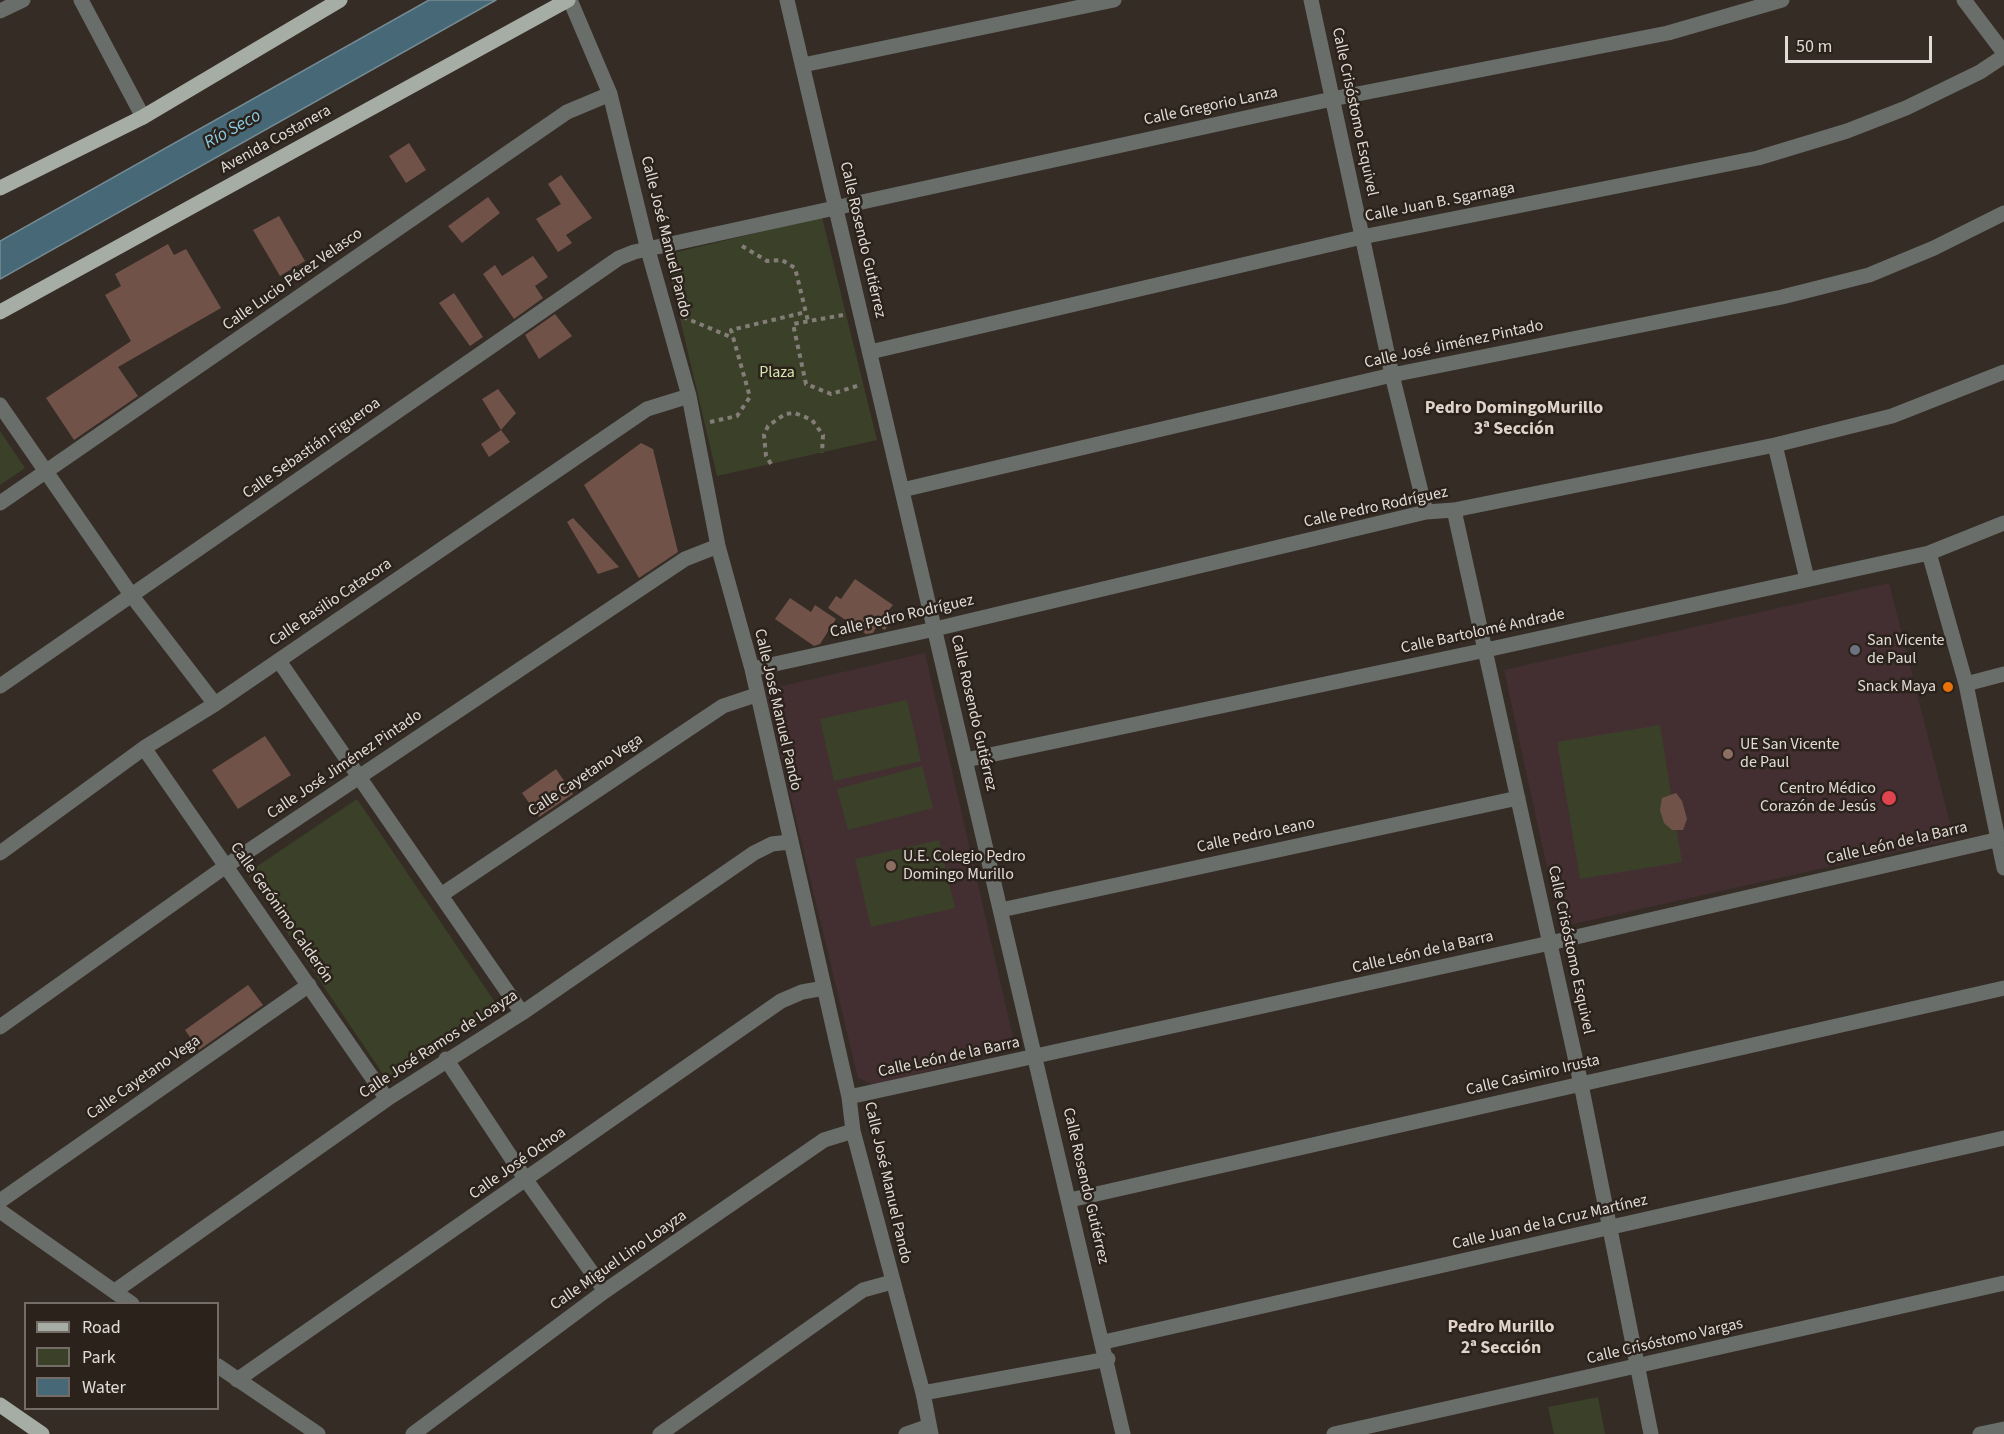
<!DOCTYPE html>
<html>
<head>
<meta charset="utf-8">
<style>
	body { margin:0 }
	#map { position:relative; width:2004px; height:1434px; overflow:hidden; background:#352c25; font-family:"Source Sans 3",sans-serif }
	canvas { display:block }
	.legend { position:absolute; left:24px; top:1302px; width:195px; height:108px; box-sizing:border-box; background:#2b221b; border:2px solid #746c66; margin:0; padding:8px 10px; list-style:none; font-size:18px; color:#e1dbd6 }
	.legend li { display:flex; align-items:center; gap:12px; height:30px }
	.legend b { width:30px; border:2px solid #746c66 }
	.scale { position:absolute; left:1785px; top:36px; width:147px; height:27px; box-sizing:border-box; border:3px solid #e1dbd6; border-top:0; padding-left:8px; font-size:18px; line-height:21px; white-space:nowrap; color:#e1dbd6; -webkit-text-stroke:4px #2b221b; paint-order:stroke }
</style>
</head>
<body>
<div id="map">
<canvas width="2004" height="1434"></canvas>
<ul class="legend">
<li><b style="height:8px;background:#a5ada5"></b>Road</li>
<li><b style="height:16px;background:#3a4128"></b>Park</li>
<li><b style="height:16px;background:#476977"></b>Water</li>
</ul>
<div class="scale">50 m</div>
</div>
<script>
const ctx = document.querySelector('canvas').getContext('2d');
ctx.lineJoin = 'round';
function paint(path, color) { ctx.fillStyle = color; ctx.fill(path, 'evenodd'); }
const toPath = rows => new Path2D(rows.map(r => 'M' + r).join(''));
function trace(path, color, width, dash) { ctx.strokeStyle = color; ctx.lineWidth = width; ctx.lineCap = dash ? 'butt' : 'round'; ctx.setLineDash(dash || []); ctx.stroke(path); }
function write(font, color, halo, rows, align = 'center') {
  ctx.font = font + ' "Source Sans 3",sans-serif'; ctx.lineWidth = 5; ctx.setLineDash([]); ctx.textBaseline = 'middle'; ctx.strokeStyle = halo; ctx.fillStyle = color; for (const [text, x, y, turn = 0] of rows) {
    ctx.save(); ctx.translate(x, y); ctx.rotate((+turn || 0) * Math.PI / 180); ctx.textAlign = isNaN(turn) ? turn : align; if (halo) ctx.strokeText(text, 0, 0); ctx.fillText(text, 0, 0); ctx.restore();
  }
}
const education = toPath([
	[1889,583,1954,839,1560,927,1504,670],
	[925,653,1014,1042,1010,1050,874,1085,858,1078,765,690]
]);
const green = toPath([
	[822,217,877,440,717,476,665,255],
	[0,431,25,468,0,485],
	[907,700,921,761,834,781,820,719],
	[1660,725,1682,862,1580,879,1557,742],
	[922,766,933,808,848,830,837,789],
	[357,799,499,1008,389,1083,247,873],
	[939,840,955,908,871,927,855,859],
	[1598,1397,1605,1434,1554,1434,1548,1407]
]);
const water = toPath([
	[429,0,496,0,0,279,0,241,429,0]
]);
const building = toPath([
	[409,143,426,170,406,183,389,156],
	[561,175,592,218,566,235,572,243,558,252,536,219,561,204,548,184],
	[488,197,500,213,462,243,448,226],
	[279,216,305,261,280,276,253,230],
	[168,244,174,255,186,249,221,308,118,367,138,396,74,440,46,398,131,341,105,295,121,286,115,274],
	[533,256,548,277,535,286,543,298,514,319,483,274,495,265,502,276],
	[454,293,483,337,470,346,439,303],
	[555,314,572,336,539,359,525,335],
	[498,389,516,413,501,430,482,399],
	[501,430,510,442,489,457,481,444],
	[641,443,653,449,678,552,639,578,584,485],
	[573,518,619,567,598,574,567,522],
	[855,579,893,605,888,611,894,616,885,630,877,626,873,633,866,634,828,608,836,596,841,599],
	[790,598,811,612,815,605,836,619,820,644,814,646,775,619],
	[265,736,291,775,238,809,212,770],
	[556,769,573,794,539,817,522,793],
	[1676,793,1682,801,1687,819,1683,830,1672,830,1664,823,1660,810,1662,798],
	[248,985,263,1005,199,1050,185,1030]
]);
const path = toPath([
	[742,246,767,261,782,260,795,268,808,321],
	[843,315,793,324,806,384,831,394,860,385],
	[683,317,733,338],
	[710,422,737,416,750,397,731,330,806,312],
	[771,464,766,456,764,435,768,426,785,414,795,413,812,420,823,435,822,453]
]);
const minor = toPath([
	[81,0,143,117],
	[570,0,610,94,648,250,689,396,718,546,752,669,849,1097,853,1131,923,1393,931,1434],
	[787,0,1123,1434],
	[1311,0,1392,375,1426,512],
	[1964,0,2004,53],
	[0,11,23,0],
	[803,65,1114,0],
	[870,352,1362,237,1758,158,1847,131,1906,108,1980,72,2004,56],
	[0,405,132,596,215,704],
	[1775,445,1807,579],
	[902,490,1392,375,1782,297,1869,275,1934,248,2004,213],
	[0,503,567,112,610,94],
	[1454,510,1581,1084,1651,1434],
	[1929,553,1966,684,2004,868],
	[279,661,522,1013],
	[752,669,935,629,1426,512,1454,510,1775,445,1892,416,2004,372],
	[1966,684,2004,674],
	[0,686,619,258,634,252,1332,99,1668,33,1782,0],
	[144,748,387,1099],
	[966,760,1486,650,1929,553,2004,523],
	[0,853,144,748,215,704,647,409,689,396],
	[441,895,723,706,756,695],
	[1001,910,1518,798],
	[0,1027,226,866,359,777,685,559,718,546],
	[446,1059,526,1180,605,1291],
	[849,1097,1550,943,2004,838],
	[1070,1200,2004,988],
	[0,1201,309,985],
	[0,1211,132,1304],
	[115,1291,387,1099,522,1013,754,853,772,844,789,842],
	[1104,1342,2004,1138],
	[218,1366,318,1434],
	[237,1380,781,1001,802,992,824,988],
	[923,1393,1108,1359],
	[413,1434,605,1291,824,1140,853,1131],
	[660,1434,863,1290,892,1282],
	[906,1434,929,1426],
	[1334,1434,2004,1283],
	[1980,1434,2004,1429]
]);
const major = toPath([
	[0,188,143,117,340,0],
	[0,312,568,0],
	[0,1405,42,1434]
]);
const markers = [
	[1855,650,6,"#6b7280"],
	[1948,687,6,"#e8710a"],
	[1728,754,6,"#8d6e63"],
	[1889,798,8,"#e0444e"],
	[891,866,6,"#8d6e63"]
];
const streetNames = [
	["Calle Gregorio Lanza",1211,107,-12],
	["Calle Crisóstomo Esquivel",1354,112,78],
	["Avenida Costanera",276,140,-29],
	["Calle Juan B. Sgarnaga",1440,203,-11],
	["Calle José Manuel Pando",665,237,76],
	["Calle Rosendo Gutiérrez",862,240,77],
	["Calle Lucio Pérez Velasco",293,280,-35],
	["Calle José Jiménez Pintado",1454,345,-12],
	["Calle Sebastián Figueroa",312,449,-35],
	["Calle Pedro Rodríguez",1376,508,-12],
	["Calle Basilio Catacora",331,603,-34],
	["Calle Pedro Rodríguez",902,617,-13],
	["Calle Bartolomé Andrade",1483,632,-12],
	["Calle José Manuel Pando",777,710,77],
	["Calle Rosendo Gutiérrez",973,713,77],
	["Calle José Jiménez Pintado",345,765,-34],
	["Calle Cayetano Vega",586,776,-34],
	["Calle Pedro Leano",1256,836,-12],
	["Calle León de la Barra",1897,844,-13],
	["Calle Gerónimo Calderón",281,913,55],
	["Calle Crisóstomo Esquivel",1570,950,78],
	["Calle León de la Barra",1423,953,-13],
	["Calle José Ramos de Loayza",439,1045,-33],
	["Calle León de la Barra",949,1058,-12],
	["Calle Casimiro Irusta",1533,1076,-13],
	["Calle Cayetano Vega",144,1078,-35],
	["Calle José Ochoa",518,1164,-35],
	["Calle José Manuel Pando",887,1183,77],
	["Calle Rosendo Gutiérrez",1085,1186,77],
	["Calle Juan de la Cruz Martínez",1550,1223,-13],
	["Calle Miguel Lino Loayza",619,1261,-35],
	["Calle Crisóstomo Vargas",1665,1342,-13]
];
const parkNames = [
	["Plaza",777,373]
];
const poiNames = [
	["San Vicente",1867,641],
	["de Paul",1867,659],
	["Snack Maya",1936,687,"right"],
	["UE San Vicente",1740,745],
	["de Paul",1740,763],
	["Centro Médico",1876,789,"right"],
	["Corazón de Jesús",1876,807,"right"],
	["U.E. Colegio Pedro",903,857],
	["Domingo Murillo",903,875]
];
const waterNames = [
	["Río Seco",233,130,-29]
];
const neighbourhoodNames = [
	["Pedro DomingoMurillo",1514,409],
	["3ª Sección",1514,430],
	["Pedro Murillo",1501,1328],
	["2ª Sección",1501,1349]
];
paint(education, '#432f32');
paint(green, '#3a4128');
paint(water, '#476977');
trace(water, '#758b94', 1.5);
paint(building, '#715249');
trace(path, '#847d77', 4, [4.5, 4.5]);
trace(minor, '#6a6e6a', 15);
trace(major, '#a5ada5', 15);
for (const [x, y, r, color] of markers) { const dot = new Path2D(); dot.arc(x, y, r, 0, 2 * Math.PI); ctx.fillStyle = color; ctx.fill(dot); trace(dot, '#2b221b', 2); }
write('16px', '#e1dbd6', '#2b221b', streetNames);
write('16px', '#d8e8b0', '#2b221b', parkNames);
write('16px', '#e1dbd6', '#2b221b', poiNames, 'left');
write('italic 18px', '#8bcbe5', '#2b221b', waterNames);
write('bold 18px', '#dfd3ca', '#2b221b', neighbourhoodNames);
</script>
</body>
</html>
